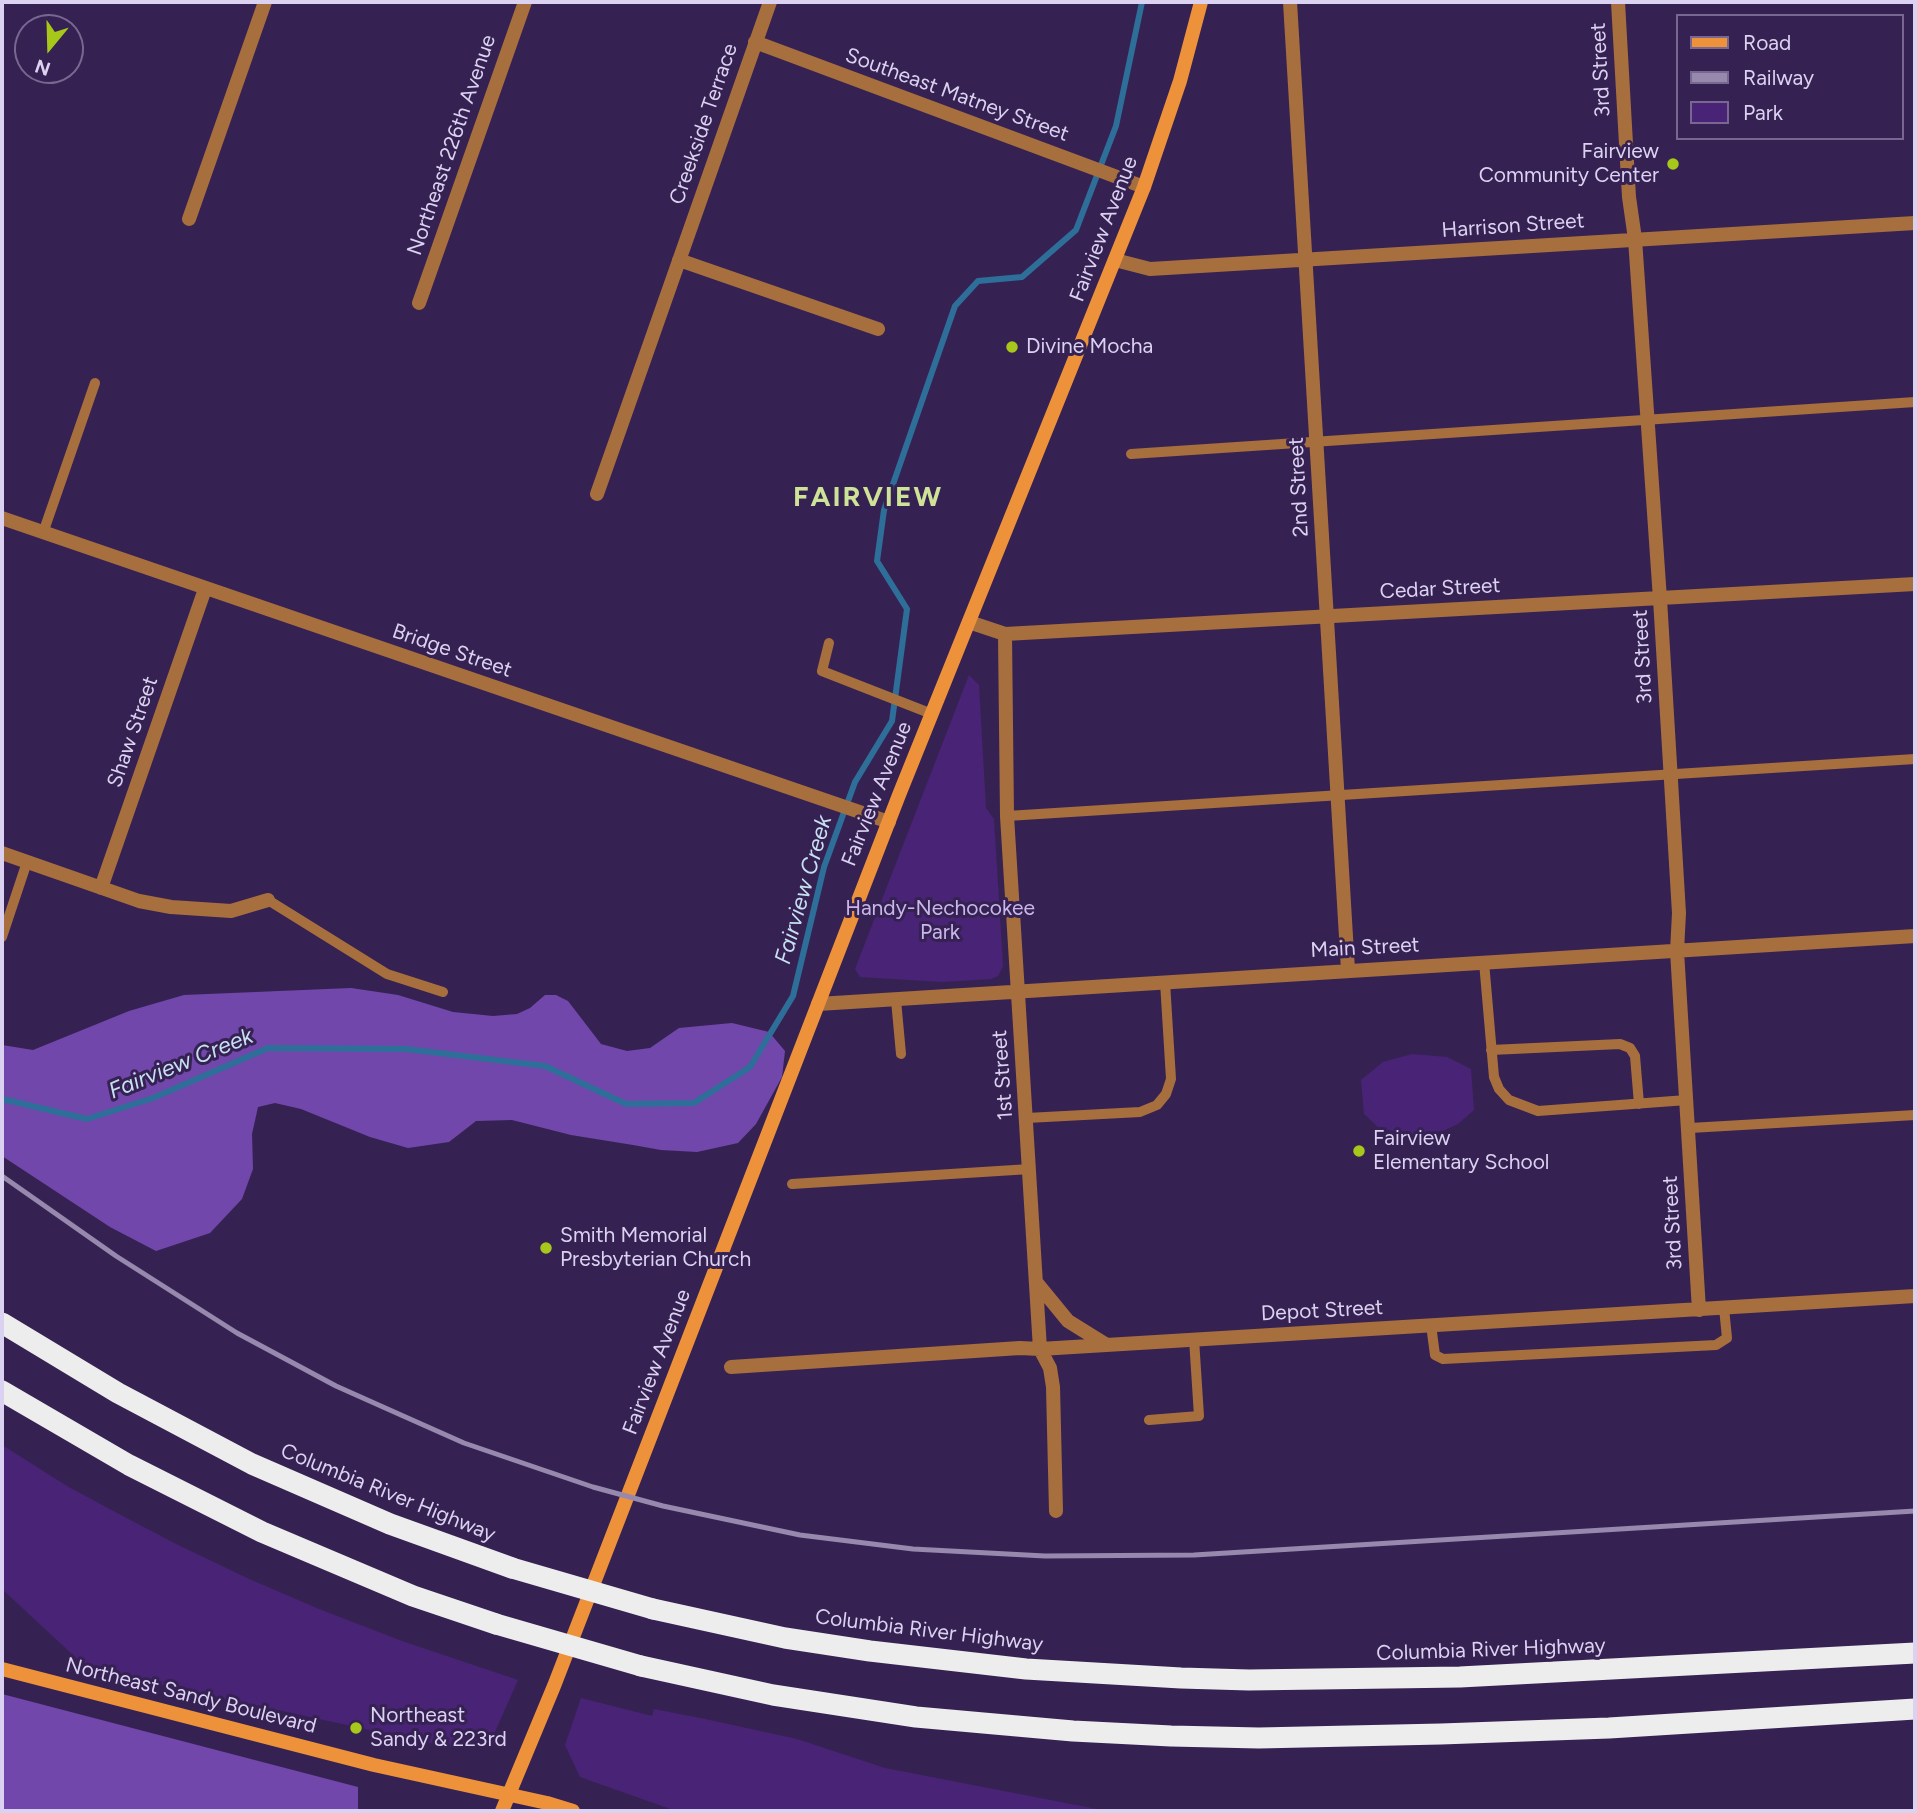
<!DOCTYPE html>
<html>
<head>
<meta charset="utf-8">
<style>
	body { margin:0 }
	#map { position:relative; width:1917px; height:1813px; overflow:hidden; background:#362252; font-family:Figtree,sans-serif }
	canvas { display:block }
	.frame { position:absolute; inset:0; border:4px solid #dbd1f0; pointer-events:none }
	.legend { position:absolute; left:1676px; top:14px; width:228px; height:126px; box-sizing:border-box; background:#362252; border:2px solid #786891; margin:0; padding:9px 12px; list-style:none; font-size:21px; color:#dbd1f0 }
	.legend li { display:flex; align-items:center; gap:14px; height:35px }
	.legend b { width:35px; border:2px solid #786891 }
	.north { position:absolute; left:14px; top:14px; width:70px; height:70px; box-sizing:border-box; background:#362252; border:2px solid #786891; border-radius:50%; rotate:199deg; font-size:19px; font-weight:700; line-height:28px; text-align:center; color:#dbd1f0 }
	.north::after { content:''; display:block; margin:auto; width:24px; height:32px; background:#a8c71b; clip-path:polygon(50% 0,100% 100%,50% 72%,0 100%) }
</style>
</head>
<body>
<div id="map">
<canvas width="1917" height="1813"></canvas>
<div class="frame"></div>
<ul class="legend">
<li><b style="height:9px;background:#ed923b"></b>Road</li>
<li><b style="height:9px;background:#9788ae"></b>Railway</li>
<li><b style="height:19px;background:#492376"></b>Park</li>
</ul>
<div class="north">N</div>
</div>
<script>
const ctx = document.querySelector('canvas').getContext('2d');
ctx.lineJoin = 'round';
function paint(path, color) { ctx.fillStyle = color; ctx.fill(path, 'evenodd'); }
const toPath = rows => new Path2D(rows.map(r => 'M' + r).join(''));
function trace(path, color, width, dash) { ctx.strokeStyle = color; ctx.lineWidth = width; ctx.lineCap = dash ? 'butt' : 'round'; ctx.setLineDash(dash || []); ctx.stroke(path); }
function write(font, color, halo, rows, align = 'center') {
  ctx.font = font + ' Figtree,sans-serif'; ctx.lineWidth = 6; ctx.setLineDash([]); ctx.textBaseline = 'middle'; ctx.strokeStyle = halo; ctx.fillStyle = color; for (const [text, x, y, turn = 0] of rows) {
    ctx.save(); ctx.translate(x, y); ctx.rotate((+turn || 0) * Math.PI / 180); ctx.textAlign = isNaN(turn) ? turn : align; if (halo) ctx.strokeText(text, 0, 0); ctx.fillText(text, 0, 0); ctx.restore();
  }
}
const green = toPath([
	[969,675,979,685,986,808,994,819,1003,966,998,976,991,979,942,982,860,977,855,969],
	[1412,1054,1447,1057,1471,1069,1474,1110,1458,1124,1445,1130,1429,1134,1412,1135,1379,1128,1364,1114,1361,1080,1383,1062],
	[2,1445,67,1486,117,1513,176,1544,247,1578,319,1609,402,1641,518,1680,494,1734,458,1749,88,1669,2,1589],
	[581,1698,652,1716,654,1709,705,1719,797,1739,885,1768,1107,1811,676,1811,580,1777,565,1745]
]);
const forest = toPath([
	[351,988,398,995,453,1012,493,1016,517,1014,530,1008,545,995,556,995,568,1001,601,1044,627,1051,650,1048,679,1028,732,1023,769,1032,785,1051,782,1077,756,1124,738,1143,697,1152,661,1150,633,1145,571,1135,512,1120,476,1121,449,1142,408,1148,370,1137,301,1109,275,1103,258,1107,252,1134,253,1169,242,1199,210,1233,156,1251,110,1227,2,1156,2,1045,33,1050,129,1011,184,995],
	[2,1694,358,1787,358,1811,2,1811]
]);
const stream = toPath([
	[2,1099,87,1119,153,1098,268,1048,406,1049,545,1066,626,1104,694,1103,750,1067,793,996,824,867,855,782,892,721,907,609,877,561,884,510,955,306,978,281,1022,277,1076,230,1116,126,1142,2]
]);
const service = toPath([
	[1131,454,1915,402],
	[43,533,95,383],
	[829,643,822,671,932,714],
	[1007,816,1915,759],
	[268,900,387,974,443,992],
	[2,937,27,862],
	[1484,962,1494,1077,1499,1089,1509,1100,1538,1111,1687,1100],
	[896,1000,901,1054],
	[1491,1050,1620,1044,1630,1048,1635,1056,1639,1104],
	[1027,1118,1140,1112,1157,1105,1166,1094,1171,1079,1165,982],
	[1690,1128,1915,1115],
	[792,1184,1030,1169],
	[1431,1325,1435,1355,1443,1359,1716,1345,1727,1338,1724,1308],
	[1149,1420,1199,1416,1194,1339]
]);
const minor = toPath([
	[1290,2,1348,970],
	[1618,2,1629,197,1635,239,1660,599,1679,913,1677,951,1699,1310],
	[755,42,1144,187],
	[189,219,265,2],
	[679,260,878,329],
	[1115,260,1150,269,1915,223],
	[419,303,525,2],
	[597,494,770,2],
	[2,518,889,822],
	[969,622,1005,634,1915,584],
	[1005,634,1007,816,1040,1349,1050,1368,1053,1387,1056,1511],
	[2,853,139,901,171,907,231,911,268,900],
	[101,888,205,589],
	[818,1004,1915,936],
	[1036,1282,1068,1321,1105,1344],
	[731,1367,1020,1348,1040,1349,1915,1296]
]);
const secondary = toPath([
	[2,1669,374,1765,547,1803,573,1811],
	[502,1811,554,1686,899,795,1144,187,1180,81,1201,2]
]);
const motorway = toPath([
	[2,1323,118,1393,252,1464,390,1524,512,1568],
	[2,1391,129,1465,262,1532,413,1596,496,1624],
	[653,1609,785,1638,870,1651,1026,1669,1181,1678,1249,1680,1460,1677,1915,1653],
	[641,1666,773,1695,916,1717,1073,1731,1171,1736,1259,1738,1441,1734,1609,1728,1915,1709]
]);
const rail = toPath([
	[2,1176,116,1256,237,1333,336,1386,401,1415,464,1443,593,1487,663,1506,800,1535,913,1549,1045,1556,1194,1555,1915,1511]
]);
const motorwayBridge = toPath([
	[512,1568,653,1609],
	[496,1624,641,1666]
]);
const markers = [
	[1673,164,7,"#a8c71b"],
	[1012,347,7,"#a8c71b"],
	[1359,1151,7,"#a8c71b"],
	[546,1248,7,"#a8c71b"],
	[356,1728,7,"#a8c71b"]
];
const streetNames = [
	["3rd Street",1601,70,-93],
	["Southeast Matney Street",957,95,20],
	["Creekside Terrace",704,124,-71],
	["Northeast 226th Avenue",452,145,-71],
	["Harrison Street",1513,226,-4],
	["Fairview Avenue",1104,229,-69],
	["2nd Street",1299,487,-93],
	["Cedar Street",1440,589,-3],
	["Bridge Street",452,651,19],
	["3rd Street",1643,657,-93],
	["Shaw Street",133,732,-71],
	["Fairview Avenue",877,794,-68],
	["Main Street",1365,948,-3],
	["1st Street",1003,1075,-94],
	["3rd Street",1673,1223,-93],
	["Depot Street",1322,1311,-3],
	["Fairview Avenue",657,1362,-69],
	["Columbia River Highway",388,1493,22],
	["Columbia River Highway",929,1631,7],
	["Columbia River Highway",1491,1650,-2],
	["Northeast Sandy Boulevard",191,1696,14]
];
const poiNames = [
	["Fairview",1659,152,"right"],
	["Community Center",1659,176,"right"],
	["Divine Mocha",1026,347],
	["Fairview",1373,1139],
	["Elementary School",1373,1163],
	["Smith Memorial",560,1236],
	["Presbyterian Church",560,1260],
	["Northeast",370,1716],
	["Sandy & 223rd",370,1740]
];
const parkNames = [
	["Handy-Nechocokee",940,909],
	["Park",940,933]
];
const waterNames = [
	["Fairview Creek",804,890,-74],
	["Fairview Creek",181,1064,-22]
];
const districtNames = [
	["FAIRVIEW",868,498]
];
paint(green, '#492376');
paint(forest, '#7247ac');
trace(stream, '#2e6f99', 6);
trace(service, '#a86f3e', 10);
trace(minor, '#a86f3e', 14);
trace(secondary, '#ed923b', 14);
trace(motorway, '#ededed', 21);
trace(rail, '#9788ae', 5);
trace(motorwayBridge, '#ededed', 21);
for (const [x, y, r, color] of markers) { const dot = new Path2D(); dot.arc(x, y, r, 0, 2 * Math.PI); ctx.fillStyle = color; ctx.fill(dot); trace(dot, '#362252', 2.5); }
write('21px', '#dbd1f0', '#362252', streetNames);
write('21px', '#dbd1f0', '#362252', poiNames, 'left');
write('21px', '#c9b7eb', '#362252', parkNames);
write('italic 23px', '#c6dff1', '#362252', waterNames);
ctx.letterSpacing = '2px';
write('bold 28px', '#cfe398', '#362252', districtNames);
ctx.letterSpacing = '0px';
</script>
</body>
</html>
